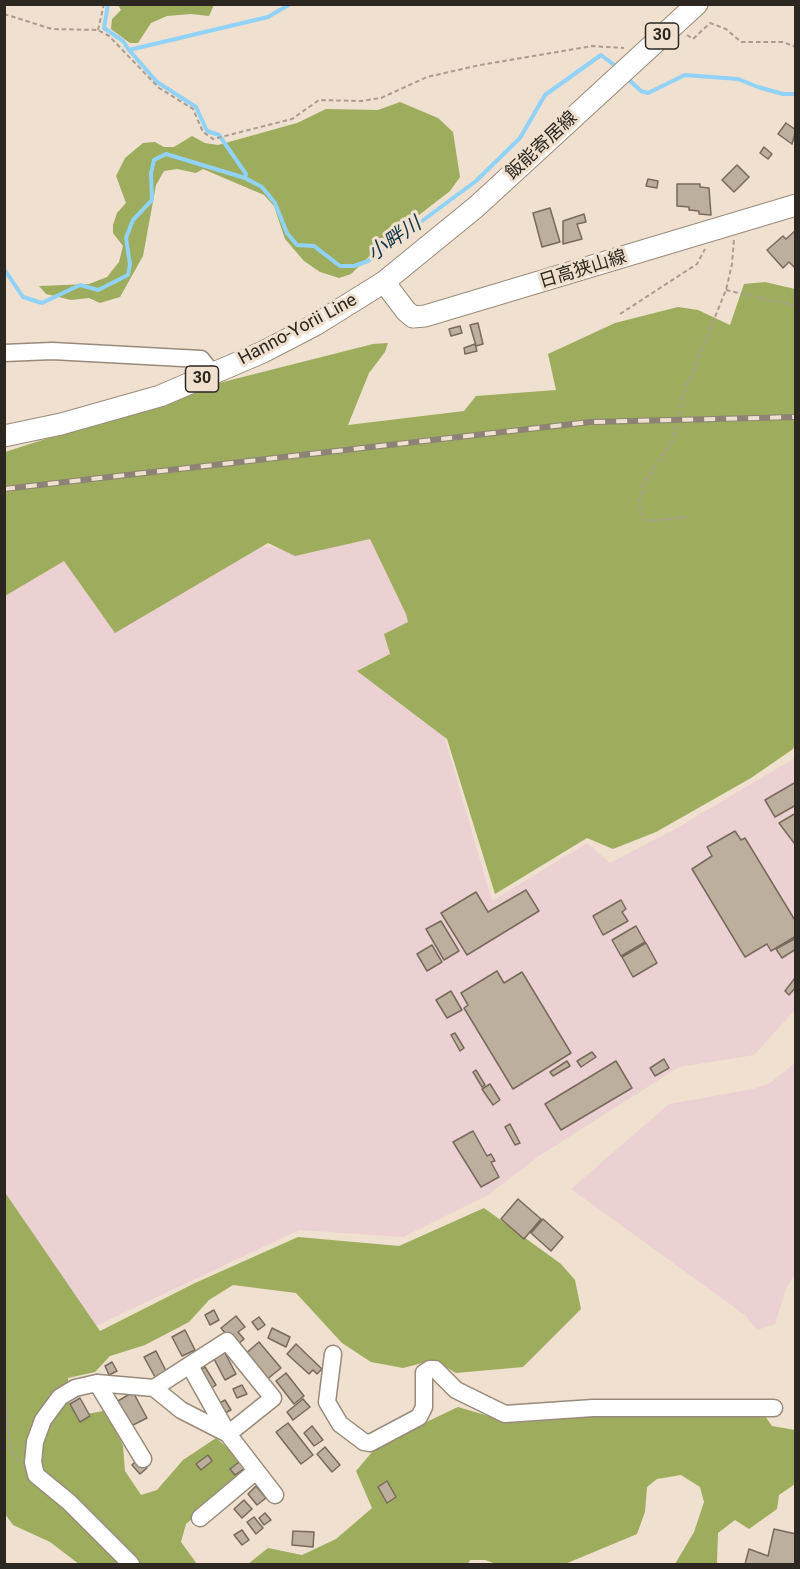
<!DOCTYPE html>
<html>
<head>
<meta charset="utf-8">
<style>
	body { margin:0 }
	#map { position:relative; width:800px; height:1569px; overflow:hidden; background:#efe0cf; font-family:Roboto,sans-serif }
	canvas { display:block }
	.frame { position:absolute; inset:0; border:6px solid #2c2720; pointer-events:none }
</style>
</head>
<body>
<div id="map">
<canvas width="800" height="1569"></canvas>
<div class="frame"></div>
</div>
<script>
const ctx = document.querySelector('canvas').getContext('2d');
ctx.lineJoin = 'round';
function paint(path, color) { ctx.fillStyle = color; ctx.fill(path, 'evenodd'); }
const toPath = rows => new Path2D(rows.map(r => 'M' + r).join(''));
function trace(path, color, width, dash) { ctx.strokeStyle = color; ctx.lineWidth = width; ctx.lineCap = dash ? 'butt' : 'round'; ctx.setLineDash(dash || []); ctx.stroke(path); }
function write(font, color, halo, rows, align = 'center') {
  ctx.font = font + ' Roboto,"Noto Sans JP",sans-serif'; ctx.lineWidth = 6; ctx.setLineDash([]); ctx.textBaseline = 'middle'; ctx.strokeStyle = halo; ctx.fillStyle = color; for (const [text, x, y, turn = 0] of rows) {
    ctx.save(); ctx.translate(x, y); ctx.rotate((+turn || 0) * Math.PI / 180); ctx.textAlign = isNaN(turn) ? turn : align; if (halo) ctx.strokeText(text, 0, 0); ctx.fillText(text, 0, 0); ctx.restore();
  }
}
const industrial = toPath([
	[377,534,409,615,492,901,587,843,610,863,677,828,795,758,795,1010,754,1055,679,1067,539,1156,488,1195,403,1237,299,1230,85,1331,5,1225,5,583,65,547,259,546,299,551],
	[795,1063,795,1274,786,1289,775,1324,757,1330,745,1315,571,1189,669,1104,753,1089,770,1083]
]);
const forest = toPath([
	[118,5,214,5,209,16,191,14,167,16,151,23,138,43,130,43,111,29,112,19,121,10],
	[400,102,438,118,453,132,460,177,450,191,383,243,351,274,339,278,320,272,304,261,285,239,274,206,264,195,203,169,196,173,177,169,164,171,156,185,143,256,120,297,100,303,89,298,71,300,46,294,39,286,89,284,107,277,119,262,123,246,113,233,113,225,117,213,126,203,116,176,125,158,143,143,155,142,164,147,174,147,192,136,205,143,218,145,297,123,326,109,378,110],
	[765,282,795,289,795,744,793,749,751,778,656,832,613,849,587,838,495,894,447,739,357,671,390,654,384,634,408,622,406,614,370,539,295,556,268,543,115,633,64,561,5,596,5,452,223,382,373,344,388,343,385,352,369,373,348,425,464,411,476,396,556,390,548,354,615,323,678,307,698,310,730,325,744,284],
	[4,1191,100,1331,195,1283,298,1237,399,1246,484,1208,561,1264,575,1280,581,1309,523,1367,456,1373,434,1360,403,1368,371,1362,342,1343,296,1293,233,1285,209,1300,189,1322,145,1345,110,1356,95,1372,68,1378,69,1402,77,1416,103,1411,115,1427,123,1446,125,1471,141,1495,157,1490,183,1460,216,1438,230,1450,247,1472,186,1524,181,1542,197,1564,79,1564,50,1542,13,1525,5,1514],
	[458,1407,509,1422,609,1415,756,1412,765,1416,772,1426,795,1430,795,1484,779,1495,777,1509,749,1529,735,1520,718,1533,717,1564,675,1564,694,1532,704,1502,700,1487,681,1475,657,1479,647,1487,645,1512,637,1534,565,1564,496,1564,485,1560,470,1560,468,1564,248,1564,268,1548,302,1555,336,1539,372,1508,356,1471,378,1445]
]);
const stream = toPath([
	[108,4,104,28,123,41,129,50,268,17,290,4],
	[129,50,157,82,196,107,207,131,219,135,246,174,245,178],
	[626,77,641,91,648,93,685,75,738,79,758,87,783,94,796,94],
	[4,269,23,297,42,303,80,285,98,290,128,275,130,264,126,238,133,220,152,200,151,173,154,160,166,154,245,178,262,187,275,203,287,233,297,245,314,246,340,266,354,266,368,261,476,181,520,138,545,95,601,55,617,67]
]);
const building = toPath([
	[786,123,796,130,792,144,778,134,786,123],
	[764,147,772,154,768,159,760,153,764,147],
	[737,165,749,177,734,192,722,180,737,165],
	[648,179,658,181,657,188,646,186,648,179],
	[677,184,700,184,700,187,709,188,711,215,699,214,699,211,689,210,689,207,677,206,677,184],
	[550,208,560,242,542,247,533,213,550,208],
	[584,214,586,222,577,224,582,239,563,244,563,221,584,214],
	[796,230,796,266,794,267,789,262,783,268,767,250,783,236,786,239,796,230],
	[478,323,483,344,476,346,470,325,478,323],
	[460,326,462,333,451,336,449,329,460,326],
	[475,344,477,351,465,354,464,348,475,344],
	[796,782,796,805,775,817,765,800,796,782],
	[796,813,796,842,794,843,779,823,796,813],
	[735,831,741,840,745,838,796,922,796,936,771,951,767,944,745,957,692,869,712,856,707,847,735,831],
	[526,890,539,911,467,955,441,913,476,892,488,912,526,890],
	[621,900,626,909,622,912,628,921,603,935,593,916,621,900],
	[441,921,459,951,444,960,426,929,441,921],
	[636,926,645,942,621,956,612,940,636,926],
	[796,938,796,949,782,958,776,949,796,938],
	[646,943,657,963,633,977,622,957,646,943],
	[432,945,442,962,427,971,417,954,432,945],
	[497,971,504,983,522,972,571,1053,513,1089,464,1008,468,1005,461,993,497,971],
	[795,978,796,987,789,995,785,991,795,978],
	[451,991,462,1010,447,1018,436,1000,451,991],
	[455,1033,464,1048,460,1051,451,1035,455,1033],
	[592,1052,596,1057,581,1067,577,1061,592,1052],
	[664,1059,669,1068,655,1076,650,1068,664,1059],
	[567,1061,570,1066,553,1076,550,1072,567,1061],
	[616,1061,632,1088,561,1130,545,1104,616,1061],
	[476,1070,485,1085,482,1087,473,1072,476,1070],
	[490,1084,500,1100,493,1105,482,1089,490,1084],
	[510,1124,520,1143,515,1145,505,1127,510,1124],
	[473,1131,487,1156,491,1154,495,1161,491,1162,499,1177,481,1187,453,1142,473,1131],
	[518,1199,541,1219,524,1239,501,1219,518,1199],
	[543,1219,563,1237,551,1251,531,1233,543,1219],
	[214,1310,219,1320,210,1325,205,1315,214,1310],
	[236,1316,245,1327,238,1332,244,1339,236,1346,221,1328,236,1316],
	[259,1317,265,1325,258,1330,252,1322,259,1317],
	[272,1328,290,1337,286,1347,268,1338,272,1328],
	[185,1330,195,1350,182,1356,172,1337,185,1330],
	[259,1342,281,1368,265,1381,244,1355,259,1342],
	[296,1344,322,1369,317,1374,313,1370,309,1374,287,1354,296,1344],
	[156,1351,166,1371,155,1377,144,1357,156,1351],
	[224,1351,236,1374,225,1380,213,1357,224,1351],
	[112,1362,117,1371,109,1375,105,1366,112,1362],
	[205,1367,216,1385,207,1391,196,1373,205,1367],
	[286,1373,304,1396,294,1404,276,1381,286,1373],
	[242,1385,247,1394,237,1398,233,1389,242,1385],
	[133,1392,147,1418,131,1426,118,1401,133,1392],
	[80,1398,90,1416,80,1422,70,1404,80,1398],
	[303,1399,310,1407,293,1420,287,1412,303,1399],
	[225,1400,231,1410,221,1415,216,1405,225,1400],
	[288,1423,313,1455,301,1464,276,1432,288,1423],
	[312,1426,323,1440,314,1446,304,1433,312,1426],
	[325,1447,340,1465,332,1472,317,1454,325,1447],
	[208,1455,212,1461,201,1470,196,1464,208,1455],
	[138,1459,147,1468,140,1474,132,1465,138,1459],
	[243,1459,248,1466,235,1475,230,1469,243,1459],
	[387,1481,396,1497,387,1503,378,1487,387,1481],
	[256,1486,266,1498,257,1505,248,1494,256,1486],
	[244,1500,252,1509,242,1518,234,1509,244,1500],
	[265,1513,271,1520,264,1525,259,1518,265,1513],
	[254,1517,263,1528,256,1534,247,1522,254,1517],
	[774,1529,796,1534,796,1564,745,1564,749,1549,768,1556,774,1529],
	[242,1530,249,1540,242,1545,234,1535,242,1530],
	[293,1531,314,1532,313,1547,292,1545,293,1531]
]);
const path = toPath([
	[4,14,52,29,98,30,109,36,159,88,193,109,203,132,213,139,292,119,319,100,361,101,381,98,427,77,480,65,592,46,624,48],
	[98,30,104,4],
	[687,35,693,39,710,23,726,29,741,42,783,42,796,47],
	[726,290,796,306],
	[620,314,697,264,705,249],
	[686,517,650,521,644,519,639,505,640,497,643,485,672,442,685,390,726,290,732,264,734,239],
	[4,1377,10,1449,18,1461]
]);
const minor = toPath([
	[4,353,52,351,201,359,213,374],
	[333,1354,327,1402,340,1424,364,1442,370,1443,419,1417,424,1407,424,1373,430,1369,435,1369,456,1390,505,1414,593,1408,774,1408],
	[97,1383,143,1459],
	[154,1388,227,1341,273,1398,228,1434,190,1366],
	[200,1518,256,1471],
	[131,1564,69,1502,36,1475,33,1462,35,1442,43,1420,60,1397,75,1388,97,1383,154,1388,181,1410,228,1434,275,1495]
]);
const major = toPath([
	[384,282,406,311,413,317,425,316,796,205],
	[4,436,61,424,160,396,263,352,315,325,384,282,476,207,697,4]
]);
const rail = toPath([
	[4,489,590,422,796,417]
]);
const shields = [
	[662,36,33],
	[202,379,33]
];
const shieldNames = [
	["30",662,36],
	["30",202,379]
];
const streetNames = [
	["飯能寄居線",542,146,-43],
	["日高狭山線",583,270,-17],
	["Hanno-Yorii Line",298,330,-28]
];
const waterNames = [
	["小畔川",395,240,-35]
];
paint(industrial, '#ecd1d2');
paint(forest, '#9dad5d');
trace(stream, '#90d2f8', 4);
paint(building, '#bdaf9e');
trace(building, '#786a5c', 1.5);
trace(minor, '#998b7b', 19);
trace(major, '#998b7b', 23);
trace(path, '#a99d90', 2, [4.5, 3]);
trace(minor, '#fff', 16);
trace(major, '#fff', 21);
trace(rail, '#8c8276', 6);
trace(rail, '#efe0cf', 4, [11]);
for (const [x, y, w] of shields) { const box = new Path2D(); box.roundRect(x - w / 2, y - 13, w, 26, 4.5); ctx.fillStyle = '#efe0cf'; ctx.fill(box); trace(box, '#2c2720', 1.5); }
write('bold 16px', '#2c2720', null, shieldNames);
write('18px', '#2c2720', '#efe0cf', streetNames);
write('italic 20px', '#0f3548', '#efe0cf', waterNames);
</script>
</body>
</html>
